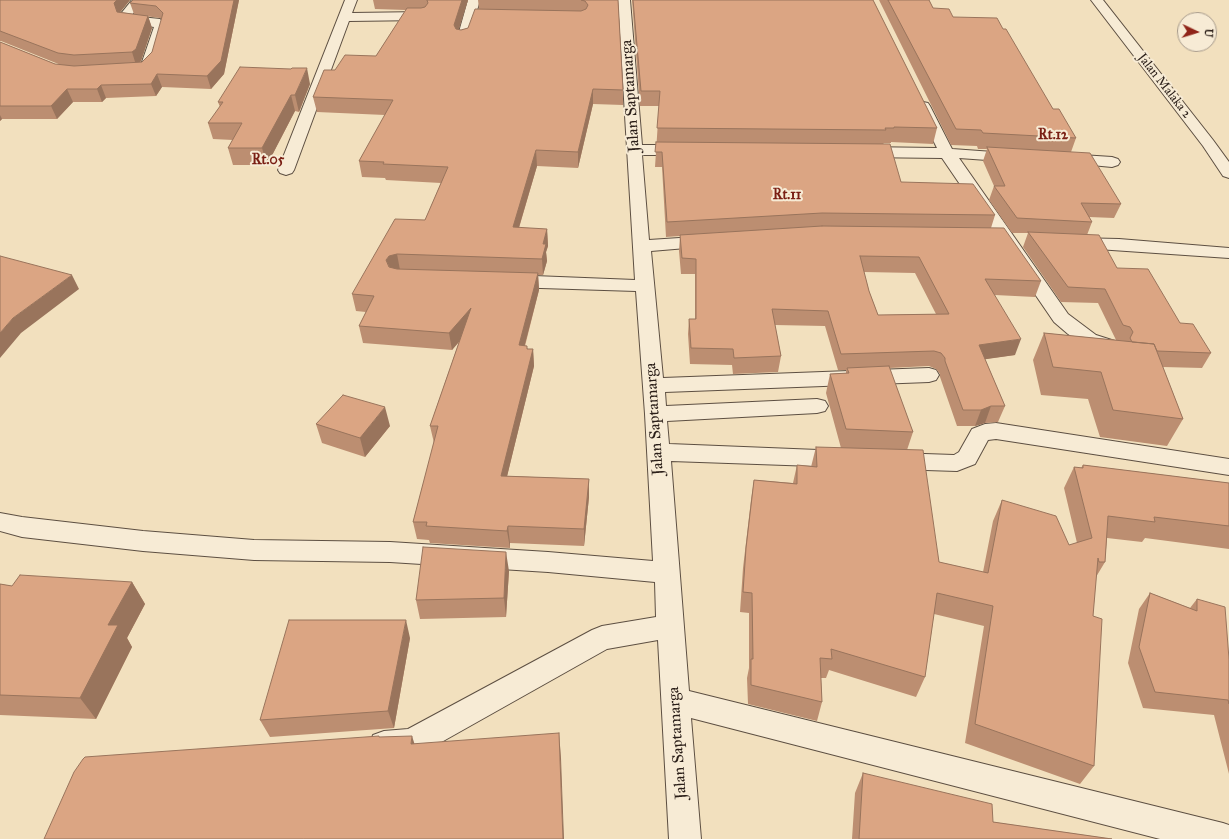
<!DOCTYPE html>
<html>
<head>
<meta charset="utf-8">
<style>
	body { margin:0 }
	#map { position:relative; width:1229px; height:839px; overflow:hidden; background:#f2e0be; font-family:"IM FELL Great Primer",serif }
	canvas { display:block }
	.north { position:absolute; left:1177px; top:12px; width:40px; height:40px; box-sizing:border-box; background:#f7ebd5; border:1px solid #a5998a; border-radius:50%; rotate:94deg; font-size:11px; font-weight:700; line-height:16px; text-align:center; color:#2b1f19 }
	.north::after { content:''; display:block; margin:auto; width:14px; height:18px; background:#8f2418; clip-path:polygon(50% 0,100% 100%,50% 72%,0 100%) }
</style>
</head>
<body>
<div id="map">
<canvas width="1229" height="839"></canvas>
<div class="north">U</div>
</div>
<script>
const ctx = document.querySelector('canvas').getContext('2d');
ctx.lineJoin = 'round';
const toPath = rows => new Path2D(rows.map(r => 'M' + r).join(''));
function trace(path, color, width, dash) { ctx.strokeStyle = color; ctx.lineWidth = width; ctx.lineCap = dash ? 'butt' : 'round'; ctx.setLineDash(dash || []); ctx.stroke(path); }
function paint(path, color) { ctx.fillStyle = color; ctx.fill(path, 'evenodd'); }
function write(font, color, halo, rows, align = 'center') {
  ctx.font = font + ' "IM FELL Great Primer",serif'; ctx.lineWidth = 4; ctx.setLineDash([]); ctx.textBaseline = 'middle'; ctx.strokeStyle = halo; ctx.fillStyle = color; for (const [text, x, y, turn = 0] of rows) {
    ctx.save(); ctx.translate(x, y); ctx.rotate((+turn || 0) * Math.PI / 180); ctx.textAlign = isNaN(turn) ? turn : align; if (halo) ctx.strokeText(text, 0, 0); ctx.fillText(text, 0, 0); ctx.restore();
  }
}
const minor = toPath([
	[132,0,144,0,131,16,160,19,166,26,153,67,145,73,132,75,127,74,125,71,127,68,136,66,142,62,154,27,121,22,119,16,132,0],
	[345,0,357,0,352,13,423,12,427,13,429,16,427,19,423,20,349,21,294,170,292,173,286,175,280,173,278,170,345,0],
	[468,0,480,0,469,39,468,42,463,43,458,42,457,39,468,0],
	[618,0,630,0,642,145,685,145,690,147,693,150,690,153,685,155,642,155,649,240,710,236,716,237,719,241,716,245,710,246,651,251,663,378,929,368,936,370,939,375,936,380,929,382,665,392,666,406,817,399,825,401,828,406,825,411,817,413,667,421,669,444,843,451,851,453,854,459,851,465,843,467,671,461,689,691,1223,823,1229,825,1229,839,1160,839,691,718,701,839,669,839,658,640,607,649,422,753,411,757,384,759,373,755,369,745,373,735,384,731,408,729,592,630,602,626,656,617,655,582,548,572,390,562,254,560,143,551,22,537,0,531,0,513,22,517,143,531,254,540,390,542,548,552,653,561,645,414,636,291,509,287,502,285,500,281,502,277,509,275,635,280,618,0],
	[1091,0,1103,0,1213,140,1229,162,1229,178,1223,176,1203,146,1091,0],
	[923,102,928,103,930,106,952,149,1021,154,1023,157,1021,160,1015,162,959,158,1068,314,1096,335,1121,343,1124,348,1121,353,1114,354,1082,343,1068,334,1054,322,942,158,862,157,857,155,854,152,857,149,862,147,937,148,916,106,918,103,923,102],
	[1066,154,1112,157,1118,159,1120,162,1118,165,1112,167,1060,162,1058,159,1060,156,1066,154],
	[1074,238,1119,239,1229,248,1229,258,1068,247,1065,243,1068,239,1074,238],
	[996,423,1229,459,1229,475,996,439,988,440,975,464,957,471,895,469,887,467,883,461,887,455,895,453,954,455,959,452,972,429,985,424,996,423]
]);
const wall = toPath([
	[0,0,130,0,120,12,134,14,130,3,239,0,224,74,211,89,162,87,156,96,106,98,102,102,73,102,57,119,2,119,0,121,0,42,55,64,61,65,1,41,0,41],
	[145,16,160,18,162,19,152,52,142,62,140,62,141,61,152,28,148,16],
	[373,0,468,0,458,30,461,30,468,28,479,9,478,0,618,0,623,90,623,105,593,104,578,168,537,166,519,228,547,229,548,246,546,252,547,261,543,275,538,275,539,290,525,346,528,349,533,349,534,366,507,476,589,479,589,497,584,546,510,543,510,548,430,543,429,540,417,539,413,522,434,443,430,426,459,342,452,350,363,343,359,326,366,312,356,311,352,294,425,220,441,183,386,180,385,178,362,177,359,161,385,115,317,112,313,97,335,70,376,56,406,10,375,9],
	[632,0,873,0,937,128,933,144,891,142,891,143,884,143,883,144,901,182,995,215,991,228,1041,281,1035,297,995,295,1015,355,985,359,1005,406,998,422,985,423,975,426,957,426,940,377,940,374,936,369,929,366,889,368,913,432,907,450,939,562,983,572,993,521,1002,500,1069,545,1077,543,1064,488,1074,467,1081,468,1083,465,1229,483,1229,549,1145,538,1142,542,1107,538,1105,562,1096,577,1093,616,1094,766,1080,784,965,743,984,626,934,614,925,677,916,697,829,670,826,678,821,678,822,702,817,721,748,704,747,678,749,668,749,613,740,612,743,568,751,500,754,480,793,483,797,465,811,467,816,447,841,448,826,393,830,374,846,373,846,370,838,370,825,326,775,325,781,356,778,372,733,374,732,365,690,364,688,334,689,319,695,319,695,274,681,274,679,251,680,236,666,237,662,167,655,167,659,106,640,106],
	[864,272,915,273,936,314,878,315,869,291],
	[879,0,929,0,933,8,953,17,1003,29,1053,109,1076,138,1071,152,1121,204,1114,218,1089,217,1092,222,1087,235,1117,268,1180,323,1211,353,1202,368,1163,367,1183,419,1167,446,1100,437,1088,399,1041,395,1033,360,1044,333,1116,340,1098,303,1061,302,1023,247,1028,233,1012,233,989,200,994,186,983,161,987,149,978,149,977,146,951,145],
	[310,84,299,112,295,111,267,165,233,165,228,148,233,140,213,139,208,123,220,107,218,102],
	[316,424,390,426,365,457,322,443],
	[509,571,506,617,420,619,416,600],
	[132,582,145,604,127,638,132,647,96,719,0,715,0,584,12,586],
	[1150,593,1190,608,1197,599,1229,659,1229,774,1214,715,1143,708,1128,663,1139,609],
	[410,638,394,728,270,737,260,720],
	[863,773,993,822,1112,839,852,839,855,793]
]);
const shadedWall = toPath([
	[117,0,130,0,118,15,114,3],
	[234,0,239,0,224,74,211,89,207,76],
	[462,0,468,0,456,39,454,25],
	[148,16,152,28,141,61,136,65,132,52],
	[307,68,310,84,299,112,295,95],
	[157,74,162,87,156,96,151,84],
	[101,85,106,98,102,102,97,89],
	[67,89,73,102,57,119,51,106],
	[593,89,593,104,578,168,578,152],
	[291,95,295,111,267,165,262,148],
	[0,115,2,119,0,121],
	[536,150,537,166,514,244,513,227],
	[547,229,548,246,546,252,547,261,543,275,542,259,543,244],
	[397,254,400,270,393,273,386,260,389,256],
	[538,273,539,290,520,363,519,345],
	[72,275,79,289,21,333,0,358,0,333,13,318],
	[471,308,473,325,452,350,449,333],
	[1021,339,1015,355,973,361,979,345],
	[533,349,534,366,503,493,501,476],
	[991,406,985,423,975,426,981,410],
	[385,407,390,426,365,457,360,438],
	[589,479,589,497,584,546,584,529],
	[508,526,510,543,510,548,507,531],
	[506,552,509,571,506,617,504,598],
	[132,582,145,604,127,638,132,647,96,719,80,698,108,625],
	[406,620,410,638,394,728,388,711],
	[559,733,561,758,564,839,563,839],
	[412,736,420,761,411,744]
]);
const building = toPath([
	[0,0,117,0,114,3,117,12,148,16,136,49,132,52,74,55,58,53,0,31,0,0],
	[133,0,234,0,221,61,207,76,157,74,151,84,101,85,97,89,67,89,51,106,0,106,0,42,55,64,74,66,142,62,152,52,163,13,156,6,130,3,133,0],
	[427,0,462,0,454,25,456,29,461,30,468,28,475,9,581,11,586,9,588,5,585,1,581,0,618,0,623,90,593,89,578,152,536,150,513,227,547,229,543,244,546,244,542,259,397,254,389,256,386,260,389,267,397,269,538,273,519,345,527,346,527,349,533,349,501,476,589,479,584,529,508,526,507,531,426,526,427,522,413,522,438,426,430,426,471,308,449,333,359,326,374,296,352,294,395,219,425,220,448,167,383,164,384,162,359,161,393,100,313,97,324,70,335,70,345,55,376,56,407,8,421,8,425,7,428,3,427,0],
	[633,0,873,0,937,128,894,127,894,128,885,128,886,130,657,128,660,91,641,91,633,0],
	[888,0,929,0,933,8,949,9,953,17,997,18,1003,29,1006,29,1053,109,1059,109,1076,138,983,133,981,130,956,129,888,0],
	[240,67,291,69,292,68,307,68,295,95,291,95,262,148,228,148,242,123,208,123,223,102,218,102,240,67],
	[656,142,890,144,901,182,973,184,995,215,822,213,667,222,662,152,655,152,656,142],
	[987,147,1090,153,1121,204,1081,203,1092,222,1017,218,994,186,1005,186,987,147],
	[822,226,1004,228,1041,281,985,279,1021,339,979,345,1005,406,991,406,981,410,963,410,945,361,945,358,941,353,934,351,841,354,828,311,772,309,781,356,734,358,733,349,691,348,689,319,696,319,696,259,682,258,680,235,822,226],
	[860,256,919,257,949,314,878,315,869,291,860,256],
	[1028,232,1099,235,1117,268,1148,269,1180,323,1193,324,1211,353,1157,351,1154,344,1132,342,1130,338,1133,332,1130,327,1123,325,1105,289,1068,287,1028,232],
	[0,256,72,275,13,318,0,333,0,256],
	[1044,333,1154,344,1183,419,1113,410,1101,372,1053,367,1044,333],
	[889,366,913,432,846,429,830,374,849,373,847,368,889,366],
	[343,395,385,407,360,438,316,424,343,395],
	[816,447,923,450,939,562,988,573,1002,500,1056,516,1069,545,1092,538,1074,467,1083,468,1083,465,1229,483,1229,526,1154,517,1155,522,1108,516,1105,562,1099,562,1098,558,1093,616,1102,619,1094,766,975,724,993,606,937,593,925,677,831,649,832,659,820,658,822,702,751,685,751,659,753,659,752,593,743,592,746,548,754,480,797,484,797,465,817,467,816,447],
	[423,547,506,552,504,598,416,600,423,547],
	[20,575,132,582,108,625,118,625,80,698,0,695,0,584,12,586,20,575],
	[1150,593,1197,611,1197,599,1225,607,1229,659,1229,704,1228,700,1155,692,1139,647,1150,593],
	[289,620,406,620,388,711,260,720,289,620],
	[559,733,563,839,44,839,74,772,83,759,85,757,379,736,379,737,412,736,411,744,559,733],
	[863,773,992,804,993,822,1112,839,859,839,863,773]
]);
const farStreetnames = [
	["Jalan Malaka 2",1164,86,52]
];
const farNeighbourhoodnames = [
	["Rt.12",1053,136],
	["Rt.05",268,161],
	["Rt.11",787,196]
];
const streetNames = [
	["Jalan Saptamarga",631,96,-94],
	["Jalan Saptamarga",655,419,-94],
	["Jalan Saptamarga",678,743,-94]
];
trace(minor, '#5d4f42', 2);
paint(minor, '#f7ebd5');
paint(wall, '#bc8e71');
paint(shadedWall, '#99745c');
paint(building, '#dba583');
trace(building, '#99745c', 1);
write('13px', '#2b1f19', '#f7ebd5', farStreetnames);
write('bold 14px', '#7a1f14', '#f7ebd5', farNeighbourhoodnames);
write('16px', '#2b1f19', '#f7ebd5', streetNames);
</script>
</body>
</html>
